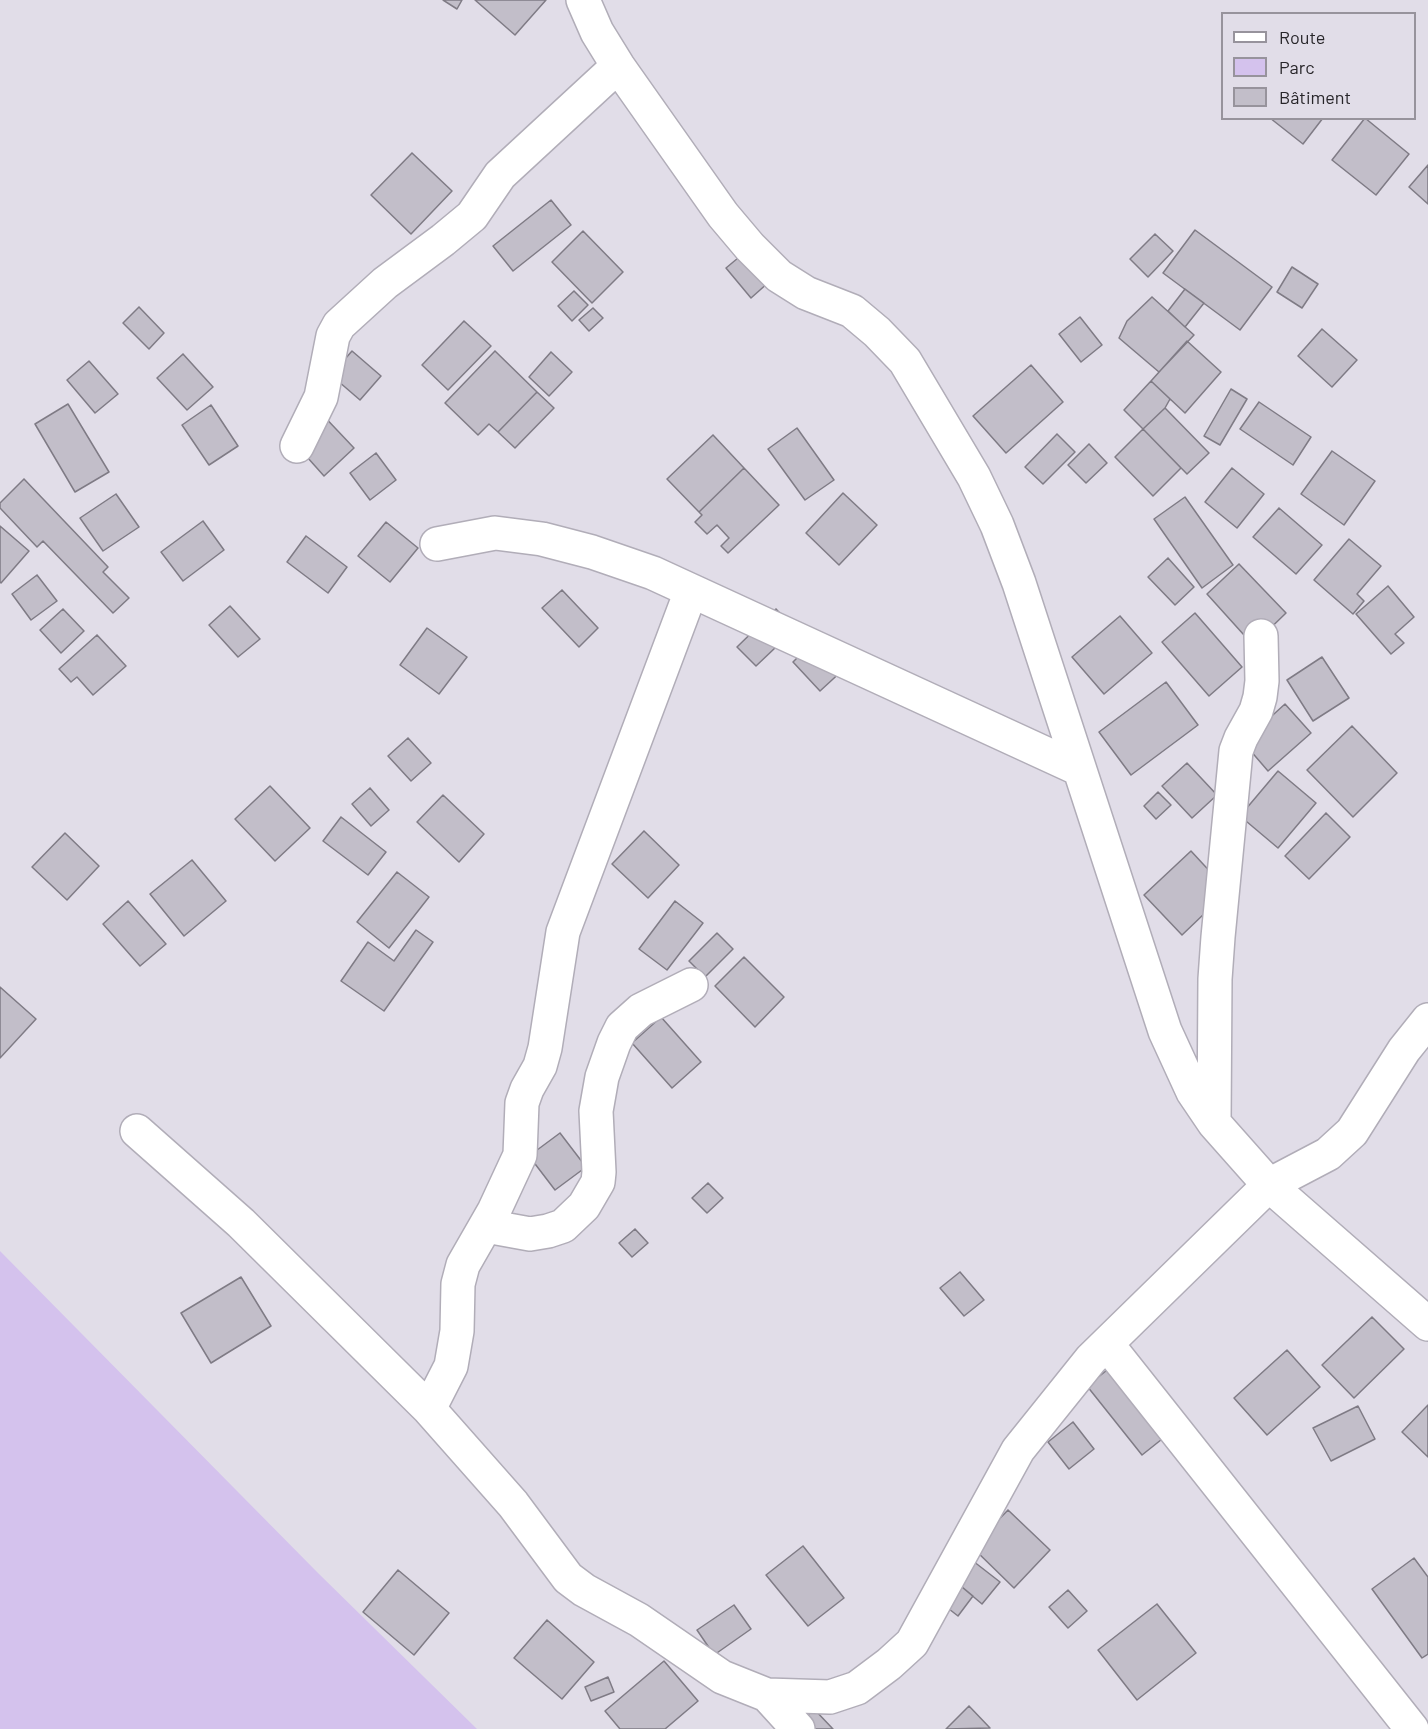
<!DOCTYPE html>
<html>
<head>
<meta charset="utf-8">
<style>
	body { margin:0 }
	#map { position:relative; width:1428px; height:1729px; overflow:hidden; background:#e1dde8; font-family:Barlow,sans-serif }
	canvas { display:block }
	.legend { position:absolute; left:1221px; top:12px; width:195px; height:108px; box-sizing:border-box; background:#e1dde8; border:2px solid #97939c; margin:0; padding:8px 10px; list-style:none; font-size:18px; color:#272529 }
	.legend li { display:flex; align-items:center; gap:12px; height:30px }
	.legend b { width:30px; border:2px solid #97939c }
</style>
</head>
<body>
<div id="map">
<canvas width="1428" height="1729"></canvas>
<ul class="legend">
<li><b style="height:8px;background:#fff"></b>Route</li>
<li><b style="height:16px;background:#d4c2ed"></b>Parc</li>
<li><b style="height:16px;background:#c2bec9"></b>Bâtiment</li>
</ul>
</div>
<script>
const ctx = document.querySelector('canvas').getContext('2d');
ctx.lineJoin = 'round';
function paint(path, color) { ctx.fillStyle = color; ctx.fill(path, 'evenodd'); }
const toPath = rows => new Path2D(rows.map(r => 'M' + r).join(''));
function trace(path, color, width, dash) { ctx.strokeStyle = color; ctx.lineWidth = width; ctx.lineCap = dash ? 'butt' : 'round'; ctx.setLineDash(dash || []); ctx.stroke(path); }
const green = toPath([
	[0,1251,318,1573,477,1729,0,1729]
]);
const building = toPath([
	[443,0,462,0,457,9,443,0],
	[475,0,546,0,515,35,475,0],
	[1270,118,1323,118,1303,144,1270,118],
	[1365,118,1409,154,1376,195,1332,160,1365,118],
	[412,153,452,191,411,234,371,195,412,153],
	[1428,165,1428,204,1409,187,1428,165],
	[551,200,571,225,513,271,493,246,551,200],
	[1195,230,1272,287,1240,330,1163,273,1195,230],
	[583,231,623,272,592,303,552,262,583,231],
	[1155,234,1173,251,1148,277,1130,259,1155,234],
	[744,253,769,282,751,298,726,268,744,253],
	[1292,267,1318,284,1302,308,1277,292,1292,267],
	[1185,289,1204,303,1185,327,1168,311,1185,289],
	[574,291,588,305,572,321,558,306,574,291],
	[1152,297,1194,335,1159,372,1119,338,1127,321,1152,297],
	[139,307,164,333,149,349,123,323,139,307],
	[593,308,603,318,589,331,579,320,593,308],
	[1080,317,1102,345,1081,362,1059,334,1080,317],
	[464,321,491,346,448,390,422,365,464,321],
	[1322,329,1357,360,1332,387,1298,356,1322,329],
	[1187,341,1221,372,1185,413,1151,381,1187,341],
	[352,351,381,376,360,400,331,375,352,351],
	[495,351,537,392,498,432,489,424,478,435,445,403,495,351],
	[551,352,572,372,549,396,529,377,551,352],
	[183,354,213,387,187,410,157,378,183,354],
	[89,361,118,394,95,413,67,380,89,361],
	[1031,365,1063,402,1006,453,973,416,1031,365],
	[1151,381,1170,399,1165,408,1143,429,1124,410,1151,381],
	[1231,389,1247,399,1220,445,1204,436,1231,389],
	[537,392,554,408,515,448,498,432,537,392],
	[1259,402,1311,437,1293,465,1240,429,1259,402],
	[68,404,109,472,75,492,35,424,68,404],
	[211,405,238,446,209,465,182,425,211,405],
	[1165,408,1209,453,1187,474,1143,429,1165,408],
	[318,410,354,448,324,476,299,448,318,410],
	[797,428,834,480,805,500,768,449,797,428],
	[1143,429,1181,468,1153,496,1115,457,1143,429],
	[1057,434,1075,452,1043,484,1025,467,1057,434],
	[713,435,744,468,699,512,667,479,713,435],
	[1089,444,1107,463,1086,483,1068,465,1089,444],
	[1332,451,1375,481,1344,525,1301,494,1332,451],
	[376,453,396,480,370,500,350,473,376,453],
	[744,468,779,505,728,553,721,546,729,538,717,525,707,534,695,522,702,515,699,512,744,468],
	[1232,468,1264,494,1237,528,1205,502,1232,468],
	[24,479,108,567,103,572,129,598,113,613,43,541,37,547,0,508,0,503,24,479],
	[843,493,877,525,839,565,806,533,843,493],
	[116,494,139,527,103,551,80,518,116,494],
	[1185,497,1233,565,1202,588,1154,519,1185,497],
	[1279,508,1322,545,1296,574,1253,537,1279,508],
	[203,521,224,550,183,581,161,552,203,521],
	[386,522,418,548,390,582,358,556,386,522],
	[0,526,29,551,1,583,0,582,0,526],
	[306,536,347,567,328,593,287,562,306,536],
	[1349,539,1381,566,1357,594,1364,601,1353,614,1314,580,1349,539],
	[1168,558,1194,587,1175,605,1148,577,1168,558],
	[1239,564,1286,613,1253,645,1207,594,1239,564],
	[37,575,57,601,31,620,12,594,37,575],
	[1388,586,1414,617,1395,634,1404,643,1391,654,1356,614,1388,586],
	[562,590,598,628,579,647,542,608,562,590],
	[230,606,260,639,238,657,209,625,230,606],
	[63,609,84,631,61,653,40,630,63,609],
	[776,609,795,629,756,666,737,647,776,609],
	[1195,613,1242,667,1209,696,1162,642,1195,613],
	[1120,616,1152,653,1104,694,1072,657,1120,616],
	[427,628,467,657,439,694,400,665,427,628],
	[97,635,126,666,93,695,77,677,71,682,59,669,97,635],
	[816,639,845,668,820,691,793,662,816,639],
	[1322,657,1349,698,1313,721,1287,680,1322,657],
	[1166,682,1198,725,1131,775,1099,732,1166,682],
	[1285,704,1311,733,1268,771,1243,742,1285,704],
	[1352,726,1397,773,1353,817,1307,770,1352,726],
	[408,738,431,763,411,781,388,756,408,738],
	[1187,763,1217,795,1192,818,1162,786,1187,763],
	[1278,771,1316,803,1278,848,1240,816,1278,771],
	[270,786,310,828,275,861,235,819,270,786],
	[370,788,389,810,371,826,352,804,370,788],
	[1158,792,1171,805,1156,819,1144,806,1158,792],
	[443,795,484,834,459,862,417,822,443,795],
	[1326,813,1350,837,1309,879,1285,856,1326,813],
	[341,817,386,852,368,875,323,841,341,817],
	[644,831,679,865,648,898,612,864,644,831],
	[65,833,99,866,67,900,32,867,65,833],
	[1191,851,1228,891,1182,935,1144,895,1191,851],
	[192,860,226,901,184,936,150,894,192,860],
	[397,872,429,897,389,948,357,922,397,872],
	[128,901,166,944,140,966,103,924,128,901],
	[675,901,703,923,667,970,639,949,675,901],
	[416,930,433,942,384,1011,341,981,368,942,394,961,416,930],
	[717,933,733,949,705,977,689,961,717,933],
	[744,957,784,997,755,1027,715,986,744,957],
	[0,987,36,1019,0,1058,0,987],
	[661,1017,701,1062,672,1088,632,1043,661,1017],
	[560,1133,586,1167,555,1190,529,1156,560,1133],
	[708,1183,723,1198,707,1213,692,1198,708,1183],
	[635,1229,648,1243,632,1257,619,1243,635,1229],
	[960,1272,984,1300,964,1316,940,1288,960,1272],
	[241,1277,271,1326,211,1363,181,1313,241,1277],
	[1372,1317,1404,1349,1354,1398,1322,1365,1372,1317],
	[1287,1350,1320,1387,1267,1435,1234,1398,1287,1350],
	[1126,1355,1181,1424,1142,1455,1087,1386,1126,1355],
	[1428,1405,1428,1457,1402,1432,1428,1405],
	[1358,1406,1375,1439,1331,1461,1313,1428,1358,1406],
	[1073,1422,1094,1449,1069,1469,1048,1442,1073,1422],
	[1008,1510,1050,1550,1014,1588,972,1547,1008,1510],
	[803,1546,844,1598,808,1626,766,1575,803,1546],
	[1414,1558,1428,1577,1428,1654,1422,1658,1372,1589,1414,1558],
	[973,1561,1000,1582,982,1604,956,1582,973,1561],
	[398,1570,449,1613,414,1655,363,1612,398,1570],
	[956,1582,973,1596,958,1616,940,1602,956,1582],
	[1068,1590,1087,1611,1068,1628,1049,1607,1068,1590],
	[1157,1604,1196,1653,1137,1700,1098,1650,1157,1604],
	[734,1605,751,1629,714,1655,697,1630,734,1605],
	[547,1620,594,1662,562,1699,514,1658,547,1620],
	[664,1661,698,1701,665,1729,620,1729,605,1711,664,1661],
	[608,1677,614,1692,591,1701,585,1687,608,1677],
	[969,1706,990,1728,946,1729,969,1706],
	[814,1709,833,1729,794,1729,814,1709]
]);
const minor = toPath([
	[583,0,597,32,618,66,723,215,750,247,779,276,806,293,852,311,877,332,905,361,974,477,997,525,1019,583,1165,1031,1193,1092,1214,1123,1269,1185,1428,1324],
	[297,446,321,397,333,336,339,325,385,283,443,240,472,216,500,175,618,66],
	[437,544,495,533,542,539,592,552,653,573,1079,769],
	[1214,1123,1215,979,1218,937,1236,751,1241,738,1256,711,1260,697,1262,681,1261,636],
	[137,1131,241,1223,429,1409,513,1504,568,1578,584,1590,639,1620,722,1677,767,1695,830,1697,857,1688,889,1664,912,1643,1018,1450,1091,1359,1269,1185,1328,1154,1352,1132,1404,1050,1428,1020],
	[486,1226,530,1234,548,1231,563,1226,584,1206,598,1182,599,1172,596,1111,602,1077,614,1043,622,1027,641,1010,691,985],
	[1107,1344,1412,1729],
	[429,1409,451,1366,457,1331,458,1284,463,1265,494,1211,520,1155,522,1103,527,1089,540,1066,545,1048,563,932,691,591],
	[767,1695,798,1729]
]);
paint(green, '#d4c2ed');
paint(building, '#c2bec9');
trace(building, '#7f7b85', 1.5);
trace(minor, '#b1adb8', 36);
trace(minor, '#fff', 33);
</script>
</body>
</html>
